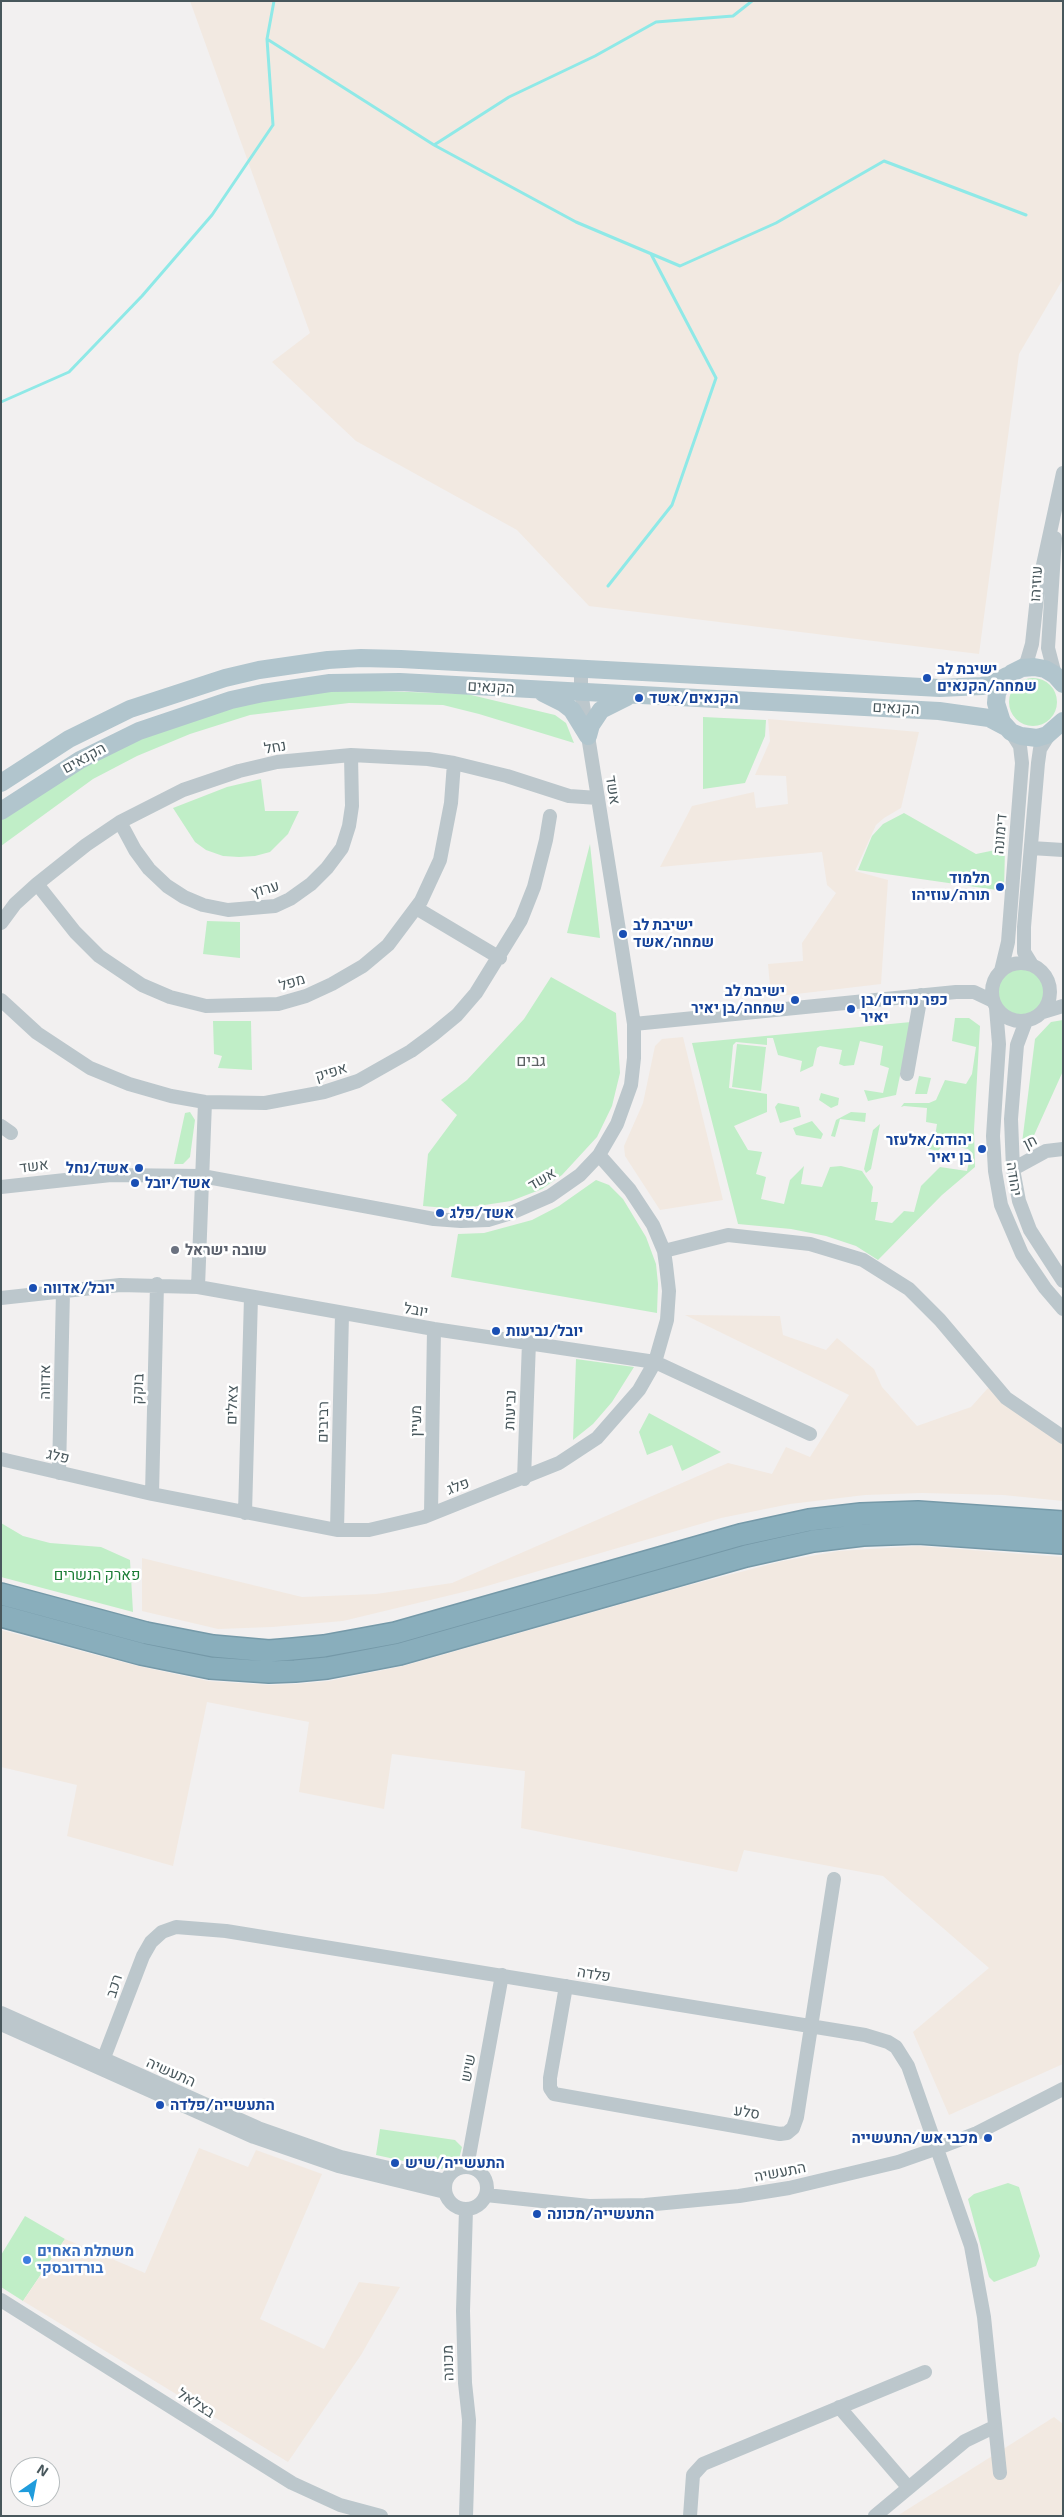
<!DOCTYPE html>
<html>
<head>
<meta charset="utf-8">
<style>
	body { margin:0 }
	#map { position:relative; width:1064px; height:2517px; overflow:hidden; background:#f2f0f0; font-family:"Exo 2",sans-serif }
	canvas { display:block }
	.frame { position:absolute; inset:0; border:2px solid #48575c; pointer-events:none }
	.north { position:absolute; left:10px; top:2457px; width:50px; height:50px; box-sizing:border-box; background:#fff; border:1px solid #b6bcbe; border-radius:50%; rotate:33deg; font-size:14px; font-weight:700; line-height:20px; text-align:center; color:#48575c }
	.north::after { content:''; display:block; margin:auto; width:18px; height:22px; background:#209cdc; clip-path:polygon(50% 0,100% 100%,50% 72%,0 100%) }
</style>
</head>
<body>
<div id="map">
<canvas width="1064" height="2517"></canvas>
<div class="frame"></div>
<div class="north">N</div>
</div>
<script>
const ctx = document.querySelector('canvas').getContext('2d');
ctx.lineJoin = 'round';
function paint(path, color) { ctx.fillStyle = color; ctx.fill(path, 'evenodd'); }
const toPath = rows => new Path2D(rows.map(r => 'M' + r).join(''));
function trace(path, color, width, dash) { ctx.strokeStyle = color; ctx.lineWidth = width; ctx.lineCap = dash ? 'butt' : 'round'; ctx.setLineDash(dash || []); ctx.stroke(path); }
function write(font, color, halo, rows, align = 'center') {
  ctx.font = font + ' "Exo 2",Heebo,sans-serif'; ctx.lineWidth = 5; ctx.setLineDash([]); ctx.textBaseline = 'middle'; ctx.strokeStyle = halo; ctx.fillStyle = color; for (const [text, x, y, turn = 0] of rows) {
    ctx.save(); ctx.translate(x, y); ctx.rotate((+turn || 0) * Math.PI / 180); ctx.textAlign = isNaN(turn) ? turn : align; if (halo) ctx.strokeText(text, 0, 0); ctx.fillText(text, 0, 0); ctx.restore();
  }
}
const green = toPath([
	'1009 702a24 24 0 1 1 48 0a24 24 0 1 1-48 0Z',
	[350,690,467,694,555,715,566,723,574,743,479,714,443,705,349,703,250,715,190,734,137,756,93,779,1,846,1,819,35,793,134,739,249,703,301,694],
	[703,717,766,720,765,736,745,783,703,789],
	[261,779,265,811,299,811,288,834,270,852,255,856,239,857,223,856,206,850,195,842,173,808,227,787],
	[904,813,976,854,1005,848,1004,891,858,870,872,836,883,824],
	[590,844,600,938,567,933],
	[207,921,240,922,240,958,203,954],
	'997 992a24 24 0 1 1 48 0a24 24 0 1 1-48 0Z',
	[551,977,616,1013,620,1073,612,1106,597,1137,562,1175,542,1189,511,1201,458,1209,423,1206,428,1154,457,1115,441,1100,467,1080,524,1019],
	[955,1018,969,1018,980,1026,974,1130,975,1167,942,1195,878,1260,856,1246,826,1236,791,1229,738,1224,692,1043,911,1022,896,1095,868,1101,864,1090,883,1093,889,1068,880,1065,883,1046,860,1041,854,1065,844,1066,839,1064,842,1050,820,1046,817,1048,813,1066,800,1072,802,1061,778,1055,773,1038,767,1038,767,1045,736,1042,733,1045,729,1088,767,1094,767,1112,734,1126,748,1150,762,1152,756,1174,766,1177,761,1199,784,1204,790,1180,804,1166,801,1184,822,1187,830,1167,841,1166,862,1171,873,1187,871,1202,878,1202,875,1220,892,1223,904,1211,914,1212,921,1186,940,1167,967,1171,971,1152,968,1149,944,1144,938,1151,921,1147,922,1142,934,1143,937,1124,926,1122,927,1108,904,1106,901,1107,904,1103,929,1103,936,1100,945,1080,966,1084,972,1074,976,1047,952,1041],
	[1063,1020,1063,1071,1031,1142,1022,1143,1035,1039,1051,1022],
	[213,1021,251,1021,252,1070,218,1068,222,1056,214,1054],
	[737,1044,766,1047,761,1091,732,1087],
	[919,1076,931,1078,927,1094,915,1094],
	[821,1093,839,1098,838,1105,831,1108,819,1100],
	[778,1103,799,1107,801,1117,780,1123,775,1107],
	[190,1112,195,1120,190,1157,183,1164,174,1164,185,1113],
	[851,1112,866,1113,865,1122,840,1119,835,1137,831,1136,836,1120],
	[812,1121,823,1134,821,1139,796,1135,793,1128],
	[880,1124,871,1169,866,1173,864,1169,873,1130],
	[596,1180,609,1185,623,1199,646,1237,656,1264,658,1284,657,1313,451,1277,458,1234,484,1233,532,1220,559,1206],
	[576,1359,634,1367,612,1402,593,1424,573,1440],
	[649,1413,721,1452,682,1471,672,1445,647,1455,639,1432],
	[1,1523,23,1536,50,1543,101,1547,130,1560,133,1612,1,1577],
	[380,2129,455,2140,462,2147,459,2159,451,2167,441,2169,376,2155],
	[1008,2183,1019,2187,1040,2256,1036,2266,994,2282,989,2277,968,2199,974,2194],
	[25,2216,65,2239,23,2301,1,2287,1,2255]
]);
const sand = toPath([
	[190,1,1063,1,1063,279,1019,354,979,654,589,606,517,530,356,441,272,362,310,333],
	[768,719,919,732,901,808,884,818,876,825,855,871,888,880,881,984,771,997,768,964,803,961,802,943,836,893,827,885,822,852,660,867,692,806,754,792,756,808,788,804,786,776,755,775,770,741],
	[683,1037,723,1200,660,1210,625,1156,624,1146,643,1103,655,1046,662,1039],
	[685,1315,780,1316,783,1335,826,1350,837,1338,874,1369,882,1387,917,1426,971,1407,988,1388,1063,1436,1063,1501,1003,1495,922,1493,865,1495,790,1504,721,1518,480,1588,343,1621,272,1627,218,1629,142,1611,142,1558,302,1597,376,1594,452,1583,728,1463,772,1474,786,1447,810,1457,849,1395],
	[918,1546,1063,1557,1063,2064,949,2115,913,2032,989,1968,883,1876,744,1850,737,1872,521,1828,525,1771,392,1754,384,1809,299,1792,309,1722,207,1702,173,1866,67,1836,77,1785,1,1767,1,1630,138,1666,208,1681,269,1685,296,1684,329,1681,403,1666,682,1587,783,1561,839,1551],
	[199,2148,248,2167,256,2150,322,2174,260,2319,324,2349,359,2282,400,2287,361,2355,288,2462,23,2301,65,2239,145,2273],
	[1054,2417,1063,2424,1063,2516,897,2516]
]);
const stream = toPath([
	[274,1,267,39,434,145,576,222,680,266,776,223,884,161,1026,215],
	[434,145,509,97,595,56,656,22,733,16,752,1],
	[1,402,69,372,142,296,212,215,273,125,267,39],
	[608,586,672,505,716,378,651,254]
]);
const minor = toPath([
	[1055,538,1048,648,1055,675],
	[1022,668,1027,661,1032,644,1038,588,1063,473],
	[120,822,135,850,149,869,167,886,184,897,203,905,228,910,275,906,290,899,311,884,327,868,342,848,349,826,352,806,351,755],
	[1031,848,1063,850],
	[37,884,75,932,99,956,142,985,170,997,206,1006,278,1004,306,996,332,984,363,966,388,945,421,901,440,860,451,803,454,763],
	[416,908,500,958],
	[1,923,15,904,37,884,86,845,120,822,183,790,239,771,277,762,351,755,428,759,454,763,507,776,569,796,598,798],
	'992 992a29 29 0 1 1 58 0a29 29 0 1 1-58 0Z',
	[1032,965,1024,952,1024,927,1038,763,1040,749,1050,733],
	[1001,971,1008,942,1022,763,1020,746,1011,732],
	[1,1000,37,1033,90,1068,129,1084,171,1096,205,1102,265,1103,324,1092,358,1081,411,1051,434,1034,457,1015,476,993,521,920,534,887,546,840,550,816],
	[996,1008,999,1044,993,1136,995,1171,1001,1205,1022,1254,1045,1288,1063,1309],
	[1043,1012,1063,1006],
	[1026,1021,1017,1045,1011,1119,1013,1169,1019,1201,1030,1230,1063,1281],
	[634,1024,956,992,974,992,993,1001],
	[907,1074,921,995],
	[1,1126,11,1133],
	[1013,1169,1046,1151,1063,1149],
	[1,1187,111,1175,202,1176,434,1219,461,1221,488,1220,511,1213,550,1196,580,1175,599,1155,617,1124,631,1085,634,1058,634,1024,581,692,581,669],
	[664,1251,728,1235,810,1244,863,1260,909,1289,940,1320,1006,1398,1063,1437],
	[198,1287,205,1102],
	[1,1298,120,1285,198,1287,434,1329,655,1362,810,1434],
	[1,1459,152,1494,337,1530,369,1530,424,1517,559,1463,597,1438,639,1390,655,1362,667,1320,669,1291,666,1265,664,1251,653,1225,630,1190,599,1155],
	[59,1473,63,1291],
	[524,1479,529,1342],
	[152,1494,157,1284],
	[245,1513,251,1297],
	[431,1513,434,1329],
	[337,1530,342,1314],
	[566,1986,550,2078,550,2088,554,2094,780,2134,787,2133,793,2128,797,2117,834,1879],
	[1,2013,258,2128,341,2157,446,2181],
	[1,2024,254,2137,338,2166,445,2192],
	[100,2068,143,1956,151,1942,162,1932,176,1927,226,1931,865,2035,888,2042,896,2047,908,2066,971,2246,984,2317,1000,2473],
	[467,2167,502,1975],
	'445 2188a21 21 0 1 1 42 0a21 21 0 1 1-42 0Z',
	[486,2195,589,2206,645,2205,739,2196,789,2188,898,2162,938,2148,977,2133,1063,2089],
	[466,2209,463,2311,465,2383,469,2420,466,2516],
	[1,2300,292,2483,340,2505,381,2516],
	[839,2407,908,2487],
	[690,2516,693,2475,703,2464,925,2372],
	[875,2516,965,2441,994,2427]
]);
const major = toPath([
	[1063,684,1055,675,1045,669,1034,667,1022,668,1012,673,1004,680,997,693,996,703,1002,722,1011,732,1021,736,1037,738,1047,735,1063,721],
	[543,693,563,703,572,710,588,736],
	[588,736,591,725,601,710,627,697],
	[1,783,69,739,130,709,225,678,259,670,328,660,361,658,401,659,940,688,982,686,994,683,1007,676],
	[1,811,80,760,139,731,231,700,263,693,330,683,400,682,939,711,989,718,1006,727]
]);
const highway = toPath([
	[1,1594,146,1633,213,1646,269,1651,293,1649,324,1646,395,1633,740,1535,809,1520,861,1514,918,1512,1063,1522],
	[1,1616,141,1654,210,1668,269,1672,295,1671,327,1668,400,1654,746,1556,813,1541,863,1535,918,1533,1063,1543]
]);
const markers = [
	[927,678,5,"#1a4fb4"],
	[639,698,5,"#1a4fb4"],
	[1000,887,5,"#1a4fb4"],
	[623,934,5,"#1a4fb4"],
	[795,1000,5,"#1a4fb4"],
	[851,1009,5,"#1a4fb4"],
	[982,1149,5,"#1a4fb4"],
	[139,1168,5,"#1a4fb4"],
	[135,1183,5,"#1a4fb4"],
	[440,1213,5,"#1a4fb4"],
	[175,1250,5,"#6b7280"],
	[33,1288,5,"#1a4fb4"],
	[496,1331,5,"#1a4fb4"],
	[160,2105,5,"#1a4fb4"],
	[988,2138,5,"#1a4fb4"],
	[395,2163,5,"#1a4fb4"],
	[537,2214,5,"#1a4fb4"],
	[27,2260,5,"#3f7fe0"]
];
const streetNames = [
	["עוזיהו",1036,584,-87],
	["הקנאים",491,687,3],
	["הקנאים",896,708,3],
	["נחל",275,747,-10],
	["הקנאים",84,758,-29],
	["אשד",613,790,81],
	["דימונה",1000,834,-85],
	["ערוץ",265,889,-15],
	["מפל",292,982,-17],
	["אפיק",331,1072,-17],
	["חן",1030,1142,-26],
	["אשד",34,1166,-7],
	["אשד",542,1179,-30],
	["יהודה",1014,1179,81],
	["יובל",416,1310,10],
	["אדווה",45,1382,-89],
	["בוקק",138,1389,-88],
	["צאלים",232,1405,-88],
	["נביעות",510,1410,-88],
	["מעיין",416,1421,-89],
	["רביבים",323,1422,-89],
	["פלג",58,1456,13],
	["פלג",458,1486,-21],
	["פלדה",594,1974,9],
	["רכב",114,1986,-72],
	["שיש",468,2068,-79],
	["התעשיה",171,2072,24],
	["סלע",747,2112,10],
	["התעשיה",780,2172,-11],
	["מכונה",448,2363,-92],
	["בצלאל",196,2403,33]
];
const transitNames = [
	["ישיבת לב",937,669],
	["שמחה/הקנאים",937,686],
	["הקנאים/אשד",649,698],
	["תלמוד",990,878,"right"],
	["תורה/עוזיהו",990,895,"right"],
	["ישיבת לב",633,925],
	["שמחה/אשד",633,942],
	["ישיבת לב",785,991,"right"],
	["שמחה/בן יאיר",785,1008,"right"],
	["כפר נרדים/בן",861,1000],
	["יאיר",861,1017],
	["יהודה/אלעזר",972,1140,"right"],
	["בן יאיר",972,1157,"right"],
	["אשד/נחל",129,1168,"right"],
	["אשד/יובל",145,1183],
	["אשד/פלג",450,1213],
	["יובל/אדווה",43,1288],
	["יובל/נביעות",506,1331],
	["התעשייה/פלדה",170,2105],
	["מכבי אש/התעשייה",978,2138,"right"],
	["התעשייה/שיש",405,2163],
	["התעשייה/מכונה",547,2214]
];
const worshipNames = [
	["שובה ישראל",185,1250]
];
const parkNames = [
	["פארק הנשרים",97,1575]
];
const shopNames = [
	["משתלת האחים",37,2251],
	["בורדובסקי",37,2268]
];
const neighbourhoodNames = [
	["גבים",531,1061]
];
paint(green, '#c0eec7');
paint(sand, '#f2e9e1');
trace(stream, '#8fe9e7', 3);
trace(highway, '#7599a8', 24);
trace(minor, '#bcc7cc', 14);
trace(major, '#b1c5cd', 18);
trace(highway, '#89aebc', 21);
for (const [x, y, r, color] of markers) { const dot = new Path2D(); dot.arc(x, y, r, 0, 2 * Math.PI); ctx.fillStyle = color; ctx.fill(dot); trace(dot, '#fff', 2); }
write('15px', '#48575c', '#fff', streetNames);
write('bold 15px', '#164399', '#fff', transitNames, 'left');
write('bold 15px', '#5b616d', '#fff', worshipNames, 'left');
write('15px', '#1b7c35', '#fff', parkNames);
write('bold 15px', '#366cbe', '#fff', shopNames, 'left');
write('16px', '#5c6264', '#fff', neighbourhoodNames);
</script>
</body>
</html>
